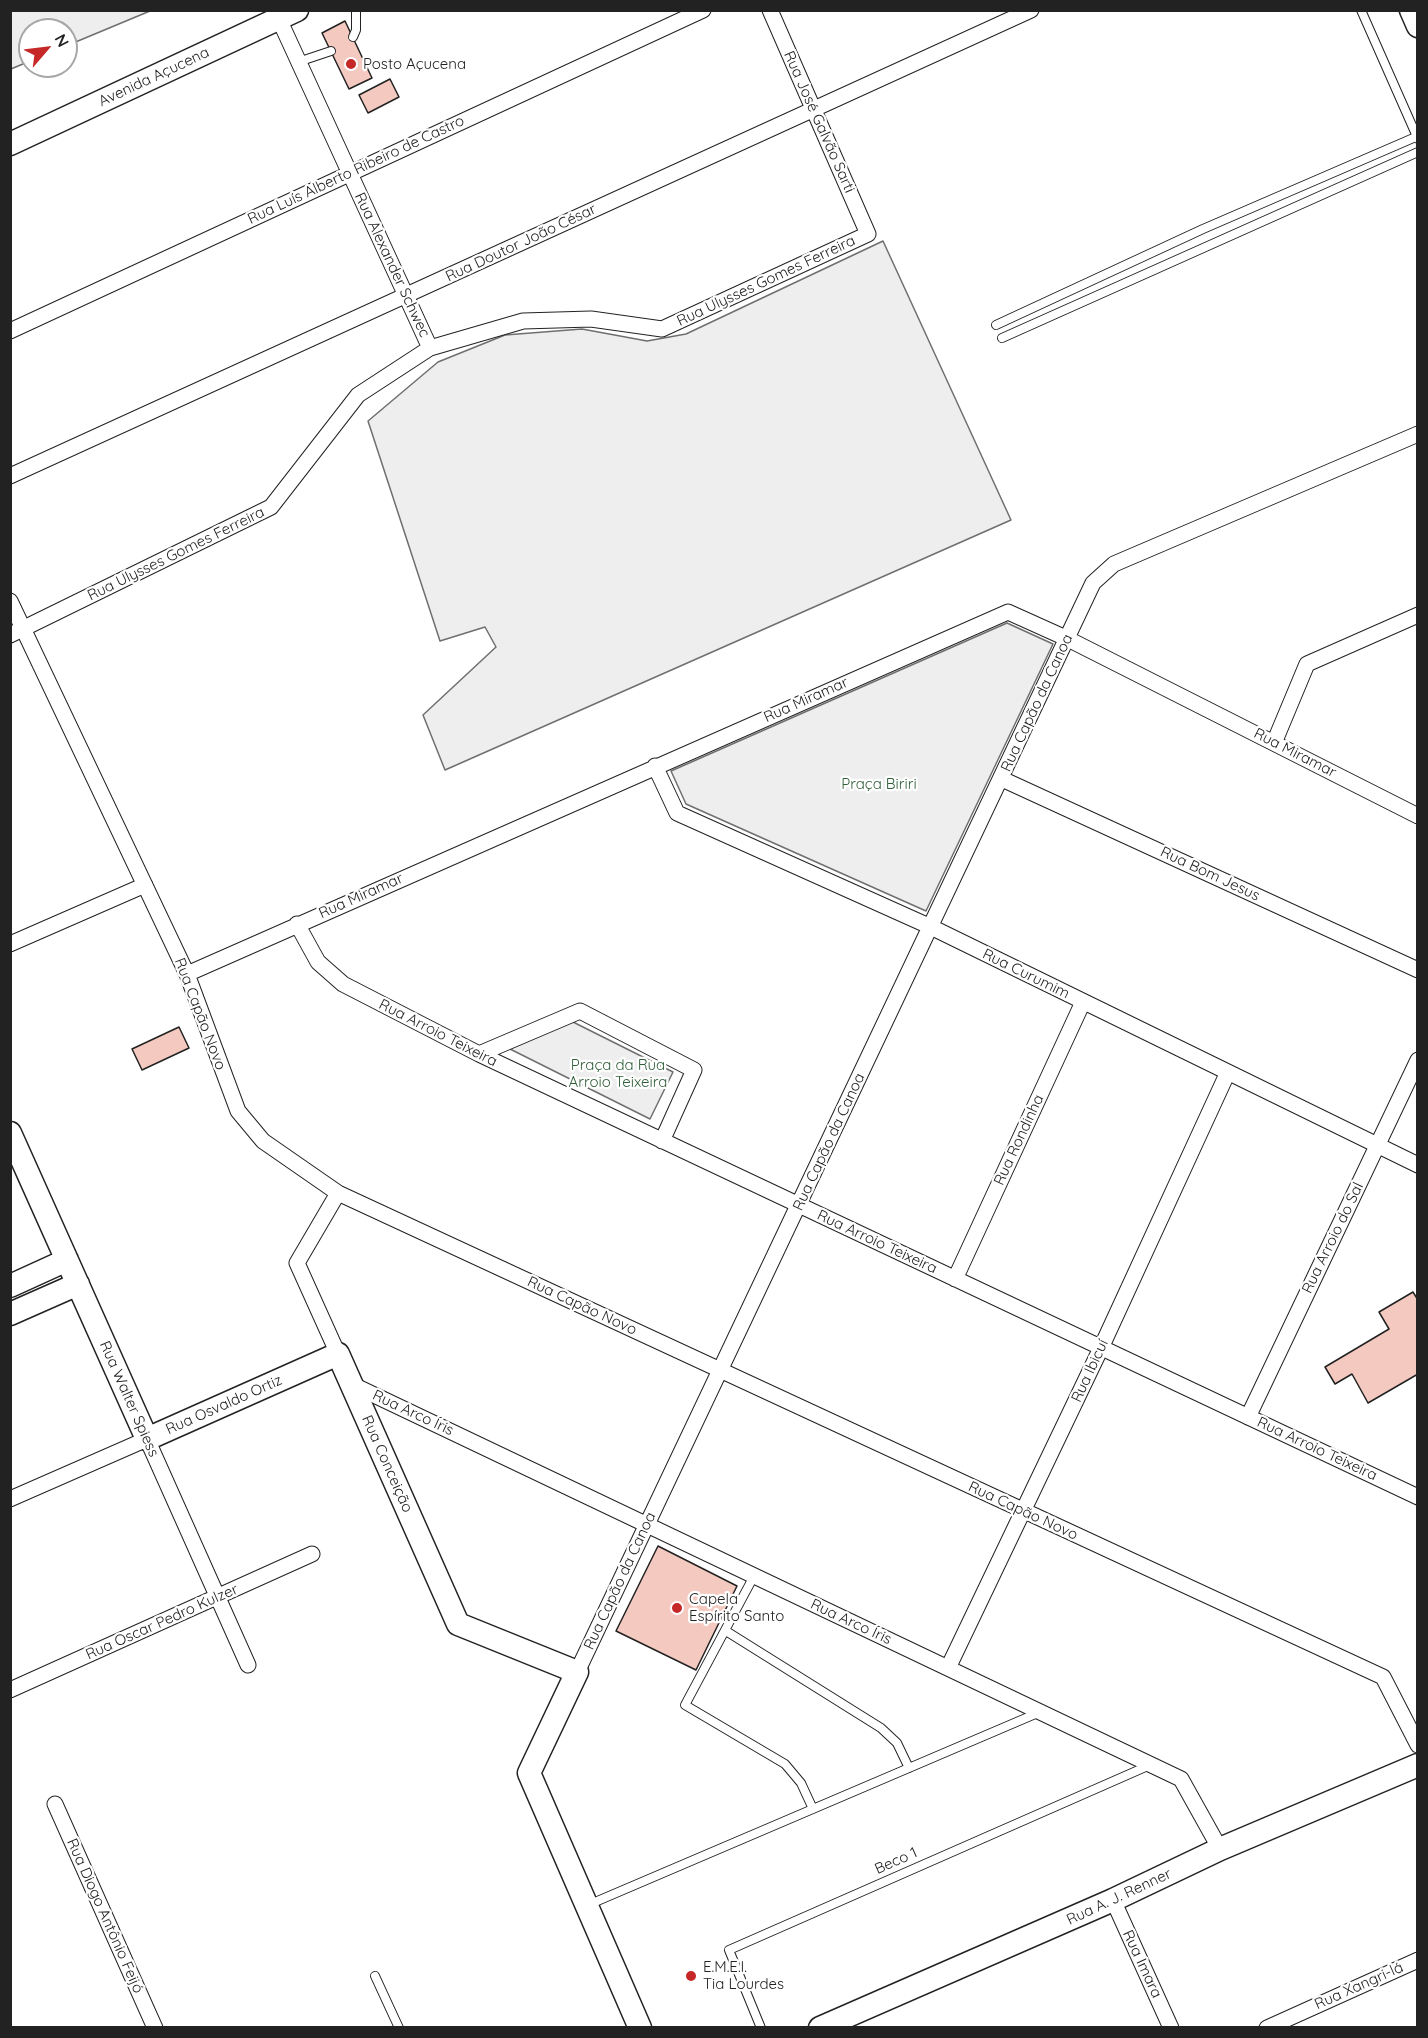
<!DOCTYPE html>
<html>
<head>
<meta charset="utf-8">
<style>
	body { margin:0 }
	#map { position:relative; width:1428px; height:2038px; overflow:hidden; background:#fff; font-family:Quicksand,sans-serif }
	canvas { display:block }
	.frame { position:absolute; inset:0; border:12px solid #222; pointer-events:none }
	.north { position:absolute; left:18px; top:18px; width:60px; height:60px; box-sizing:border-box; background:#fff; border:2px solid #a7a7a7; border-radius:50%; rotate:62deg; font-size:16px; font-weight:700; line-height:24px; text-align:center; color:#222 }
	.north::after { content:''; display:block; margin:auto; width:21px; height:27px; background:#c62828; clip-path:polygon(50% 0,100% 100%,50% 72%,0 100%) }
</style>
</head>
<body>
<div id="map">
<canvas width="1428" height="2038"></canvas>
<div class="frame"></div>
<div class="north">N</div>
</div>
<script>
const ctx = document.querySelector('canvas').getContext('2d');
ctx.lineJoin = 'round';
function paint(path, color) { ctx.fillStyle = color; ctx.fill(path, 'evenodd'); }
const toPath = rows => new Path2D(rows.map(r => 'M' + r).join(''));
function trace(path, color, width, dash) { ctx.strokeStyle = color; ctx.lineWidth = width; ctx.lineCap = dash ? 'butt' : 'round'; ctx.setLineDash(dash || []); ctx.stroke(path); }
function write(font, color, halo, rows, align = 'center') {
  ctx.font = font + ' Quicksand,sans-serif'; ctx.lineWidth = 4.5; ctx.setLineDash([]); ctx.textBaseline = 'middle'; ctx.strokeStyle = halo; ctx.fillStyle = color; for (const [text, x, y, turn = 0] of rows) {
    ctx.save(); ctx.translate(x, y); ctx.rotate((+turn || 0) * Math.PI / 180); ctx.textAlign = isNaN(turn) ? turn : align; if (halo) ctx.strokeText(text, 0, 0); ctx.fillText(text, 0, 0); ctx.restore();
  }
}
const green = toPath([
	[11,10,150,10,150,11,66,46,66,30,30,30,30,61,11,69,11,10],
	[883,241,1011,520,445,770,423,715,496,647,485,627,440,641,368,421,438,362,505,335,582,329,647,341,686,334,883,241],
	[1007,623,1053,644,926,911,686,804,671,771,1007,623],
	[571,1021,673,1072,650,1119,510,1049,571,1021]
]);
const building = toPath([
	[345,21,372,78,349,89,322,33,345,21],
	[390,79,399,97,368,113,359,95,390,79],
	[179,1027,189,1048,142,1070,132,1049,179,1027],
	[1413,1292,1418,1300,1418,1374,1368,1403,1352,1374,1335,1384,1325,1367,1389,1329,1379,1312,1413,1292],
	[658,1546,737,1586,696,1670,616,1631,658,1546]
]);
const lane = toPath([
	[1361,10,1418,139],
	[353,37,356,30,356,10],
	[298,62,331,51],
	[996,325,1203,229,1418,136],
	[1002,338,1418,152],
	[754,1576,685,1705,785,1764,801,1783,813,1809],
	[726,1631,881,1728,897,1743,909,1768],
	[588,1905,1040,1712],
	[375,1976,399,2028],
	[761,2028,729,1950,1150,1765]
]);
const street = toPath([
	[279,19,430,348],
	[10,331,703,10],
	[10,476,1031,10],
	[10,601,187,974,238,1111,263,1141,338,1193,1383,1677,1418,1745],
	[10,635,271,507,358,395,430,348,523,321,591,319,662,329,868,234,770,10],
	[1274,743,1307,664,1418,615],
	[655,766,677,813,931,927,1418,1165],
	[1002,779,1418,970],
	[297,924,318,962,343,984,479,1054,1418,1497],
	[10,944,145,885],
	[187,974,1008,612,1068,639,1418,816],
	[479,1054,580,1011,694,1070,662,1141],
	[955,1279,1083,1002],
	[338,1354,297,1263,338,1193],
	[351,1384,1181,1779,1220,1849],
	[1248,1417,1418,1060],
	[10,1499,147,1439,248,1665],
	[948,1668,1101,1348,1228,1072],
	[577,1672,1093,583,1114,564,1418,434],
	[10,1690,312,1554],
	[55,1804,155,2028],
	[1113,1900,1171,2028],
	[1267,2028,1418,1960]
]);
const secondary = toPath([
	[1411,10,1418,26],
	[10,144,297,10],
	[10,1133,147,1439,338,1354,458,1624,577,1672,529,1773,640,2028],
	[10,1286,67,1260],
	[10,1314,78,1284],
	[820,2028,1113,1900,1220,1849,1418,1765]
]);
const markers = [
	[351,64,6,"#c62828"],
	[677,1608,6,"#c62828"],
	[691,1976,6,"#c62828"]
];
const poiNames = [
	["Posto Açucena",363,64],
	["Capela",689,1599],
	["Espírito Santo",689,1616],
	["E.M.E.I.",703,1967],
	["Tia Lourdes",703,1984]
];
const streetNames = [
	["Avenida Açucena",154,77,-25],
	["Rua José Galvão Sarti",819,122,66],
	["Rua Luís Alberto Ribeiro de Castro",356,170,-25],
	["Rua Doutor João César",521,243,-25],
	["Rua Alexander Schwec",392,265,65],
	["Rua Ulysses Gomes Ferreira",766,281,-25],
	["Rua Ulysses Gomes Ferreira",176,554,-26],
	["Rua Miramar",806,700,-24],
	["Rua Capão da Canoa",1037,703,-65],
	["Rua Miramar",1295,753,27],
	["Rua Bom Jesus",1210,874,25],
	["Rua Miramar",361,896,-24],
	["Rua Curumim",1026,974,26],
	["Rua Capão Novo",200,1014,69],
	["Rua Arroio Teixeira",438,1033,27],
	["Rua Rondinha",1019,1140,-65],
	["Rua Capão da Canoa",829,1142,-65],
	["Rua Arroio do Sal",1333,1238,-64],
	["Rua Arroio Teixeira",877,1242,25],
	["Rua Capão Novo",582,1306,25],
	["Rua Ibicuí",1090,1371,-65],
	["Rua Walter Spiess",129,1399,66],
	["Rua Osvaldo Ortiz",224,1405,-24],
	["Rua Arco Íris",413,1413,25],
	["Rua Arroio Teixeira",1317,1449,25],
	["Rua Conceição",387,1464,66],
	["Rua Capão Novo",1023,1511,25],
	["Rua Capão da Canoa",620,1581,-65],
	["Rua Oscar Pedro Kulzer",162,1622,-24],
	["Rua Arco Íris",851,1622,25],
	["Beco 1",896,1861,-24],
	["Rua A. J. Renner",1119,1897,-25],
	["Rua Diogo Antônio Feijó",105,1916,66],
	["Rua Imara",1142,1964,65],
	["Rua Xangri-lá",1359,1986,-24]
];
const parkNames = [
	["Praça Biriri",879,784],
	["Praça da Rua",618,1065],
	["Arroio Teixeira",618,1082]
];
paint(green, '#eee');
trace(green, '#6f6f6f', 1.5);
paint(building, '#f3c9c0');
trace(building, '#222', 1.5);
trace(lane, '#222', 10);
trace(street, '#222', 17);
trace(secondary, '#222', 25);
trace(lane, '#fff', 8);
trace(street, '#fff', 15);
trace(secondary, '#fff', 22);
for (const [x, y, r, color] of markers) { const dot = new Path2D(); dot.arc(x, y, r, 0, 2 * Math.PI); ctx.fillStyle = color; ctx.fill(dot); trace(dot, '#fff', 2); }
write('15px', '#222', '#fff', poiNames, 'left');
write('15px', '#222', '#fff', streetNames);
write('15px', '#2f5e38', '#fff', parkNames);
</script>
</body>
</html>
